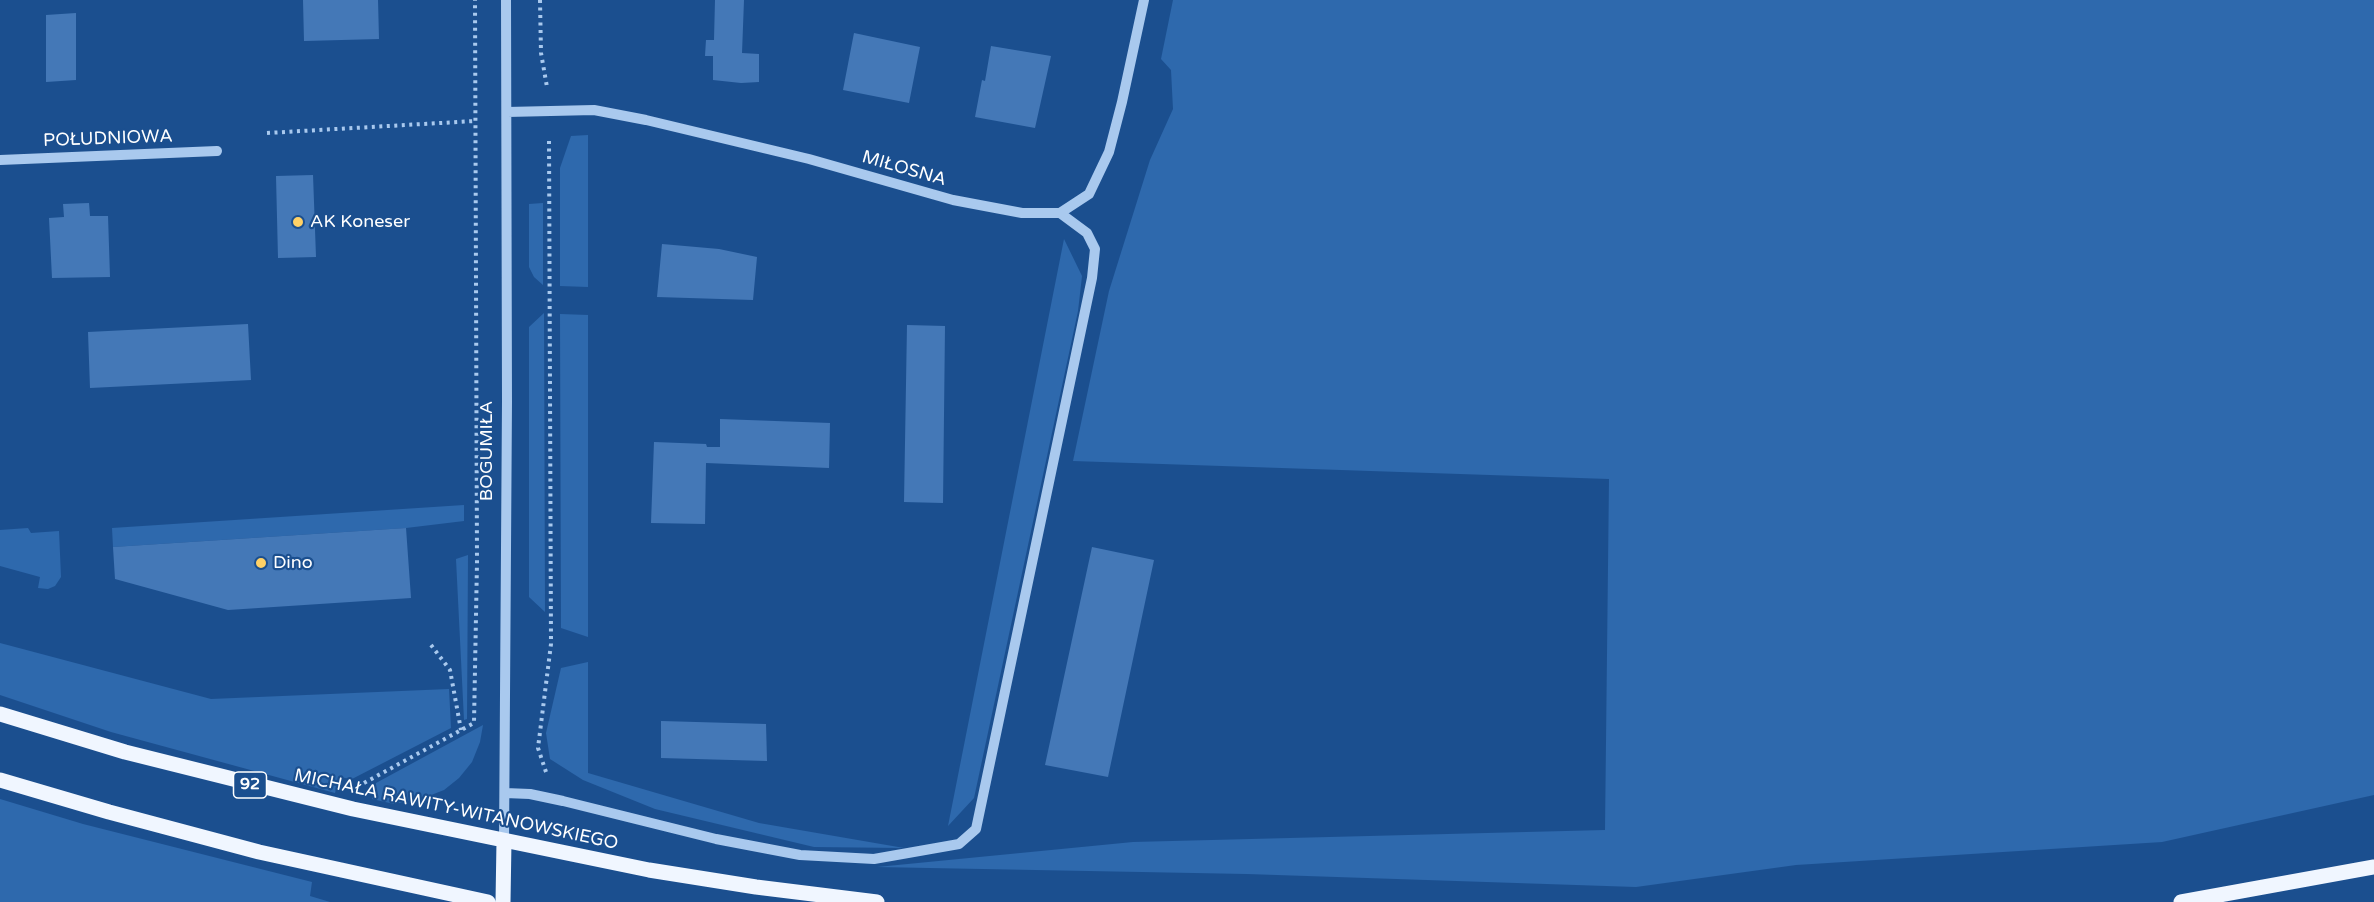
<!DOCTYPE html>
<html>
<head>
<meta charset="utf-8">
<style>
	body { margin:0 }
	canvas { display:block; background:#1b4f8f }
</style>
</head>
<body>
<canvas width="2374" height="902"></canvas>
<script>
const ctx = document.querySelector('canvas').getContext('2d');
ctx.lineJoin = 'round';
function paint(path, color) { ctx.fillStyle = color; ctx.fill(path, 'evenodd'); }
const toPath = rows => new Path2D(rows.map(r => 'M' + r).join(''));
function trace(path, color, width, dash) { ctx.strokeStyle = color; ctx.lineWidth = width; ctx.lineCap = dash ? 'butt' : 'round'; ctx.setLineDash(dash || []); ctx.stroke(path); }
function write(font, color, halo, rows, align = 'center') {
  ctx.font = font + ' "Varela Round",sans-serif'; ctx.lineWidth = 4.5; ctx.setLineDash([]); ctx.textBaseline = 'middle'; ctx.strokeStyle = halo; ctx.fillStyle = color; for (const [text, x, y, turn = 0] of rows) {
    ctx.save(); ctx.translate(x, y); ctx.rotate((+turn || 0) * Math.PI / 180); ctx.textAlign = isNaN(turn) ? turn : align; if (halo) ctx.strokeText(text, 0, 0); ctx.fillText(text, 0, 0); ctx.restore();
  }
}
const green = toPath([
	[1173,0,2374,0,2374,795,2162,842,1796,865,1636,887,1247,874,877,867,1133,842,1605,830,1609,479,1073,461,1109,291,1150,160,1173,109,1171,70,1161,59],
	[588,135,588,287,560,286,560,168,571,136],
	[543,203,543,285,534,277,529,267,529,204],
	[1064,239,1082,276,1078,311,974,798,948,826],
	[544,313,545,612,529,597,529,327],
	[560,314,588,315,588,637,561,628],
	[464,505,464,521,406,528,113,547,112,528],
	[28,528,31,533,59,531,61,577,55,586,48,589,38,588,40,577,0,566,0,530],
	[468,555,467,719,464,720,456,559],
	[0,643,211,699,449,689,451,728,352,779,339,777,335,793,111,732,0,695],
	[588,662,588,773,759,823,904,848,814,847,655,809,583,780,550,759,546,733,561,668],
	[483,725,480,742,472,762,459,778,444,790,426,797,394,804,372,799,376,783],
	[0,799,83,824,312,882,310,896,330,902,0,902]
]);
const building = toPath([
	[303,0,378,0,379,39,304,41],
	[715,0,744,0,742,53,759,54,759,82,741,83,713,80,713,56,705,56,706,40,714,40],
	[76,13,76,80,46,82,46,15],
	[854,33,920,47,909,103,843,90],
	[991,46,1051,56,1035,128,975,117,982,80,985,81],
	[313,175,316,257,278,258,276,176],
	[89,203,90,216,108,216,110,277,52,278,49,218,64,217,63,204],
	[662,244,719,249,757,257,753,300,657,297],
	[248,324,251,380,90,388,88,332],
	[907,325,945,326,943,503,904,502],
	[720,419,830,423,829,468,706,463,705,524,651,523,654,442,706,444,707,447,720,447],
	[406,528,411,598,228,610,115,579,113,547],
	[1092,547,1154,560,1108,777,1045,765],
	[661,721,766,724,767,761,661,758]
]);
const path = toPath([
	[540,0,541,53,547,87],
	[267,133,475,121],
	[431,645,450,670,461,730],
	[546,772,538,748,551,644,549,137],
	[364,783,474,723,477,562,475,0]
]);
const minor = toPath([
	[507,112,594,110,646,120,809,159,953,200,1022,213,1060,213,1089,194,1109,152,1122,102,1144,0],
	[0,160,217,151],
	[505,793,530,794,563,801,716,839,800,855,874,859,959,844,976,829,1092,278,1095,249,1087,233,1060,213],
	[504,841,507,401,506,0]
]);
const major = toPath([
	[0,714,125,752,353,809,649,870,756,887,877,902],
	[0,780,109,812,259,852,488,902],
	[503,902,504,841],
	[2181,902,2374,867]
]);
const markers = [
	[298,222,6,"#ffd166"],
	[261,563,6,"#ffd166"]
];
const shields = [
	[250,785,33]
];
const shieldNames = [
	["92",250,785]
];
const streetNames = [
	["POŁUDNIOWA",108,139,-2],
	["MIŁOSNA",904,169,16],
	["BOGUMIŁA",487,451,-90],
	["MICHAŁA RAWITY-WITANOWSKIEGO",456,810,12]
];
const poiNames = [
	["AK Koneser",310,222],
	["Dino",273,563]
];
paint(green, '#2e69ad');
paint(building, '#4478b7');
trace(path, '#a9c9ee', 4, [3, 4.5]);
trace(minor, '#a9c9ee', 10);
trace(major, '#f0f6ff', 15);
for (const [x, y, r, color] of markers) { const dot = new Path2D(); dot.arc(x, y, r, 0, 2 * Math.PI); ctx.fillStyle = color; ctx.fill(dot); trace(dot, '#1b4f8f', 2); }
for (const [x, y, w] of shields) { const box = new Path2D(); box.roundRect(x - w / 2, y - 13, w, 26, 4.5); ctx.fillStyle = '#1b4f8f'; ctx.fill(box); trace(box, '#fff', 1.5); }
write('bold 16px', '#fff', null, shieldNames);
write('18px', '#fff', '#1b4f8f', streetNames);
write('18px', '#fff', '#1b4f8f', poiNames, 'left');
</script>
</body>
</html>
